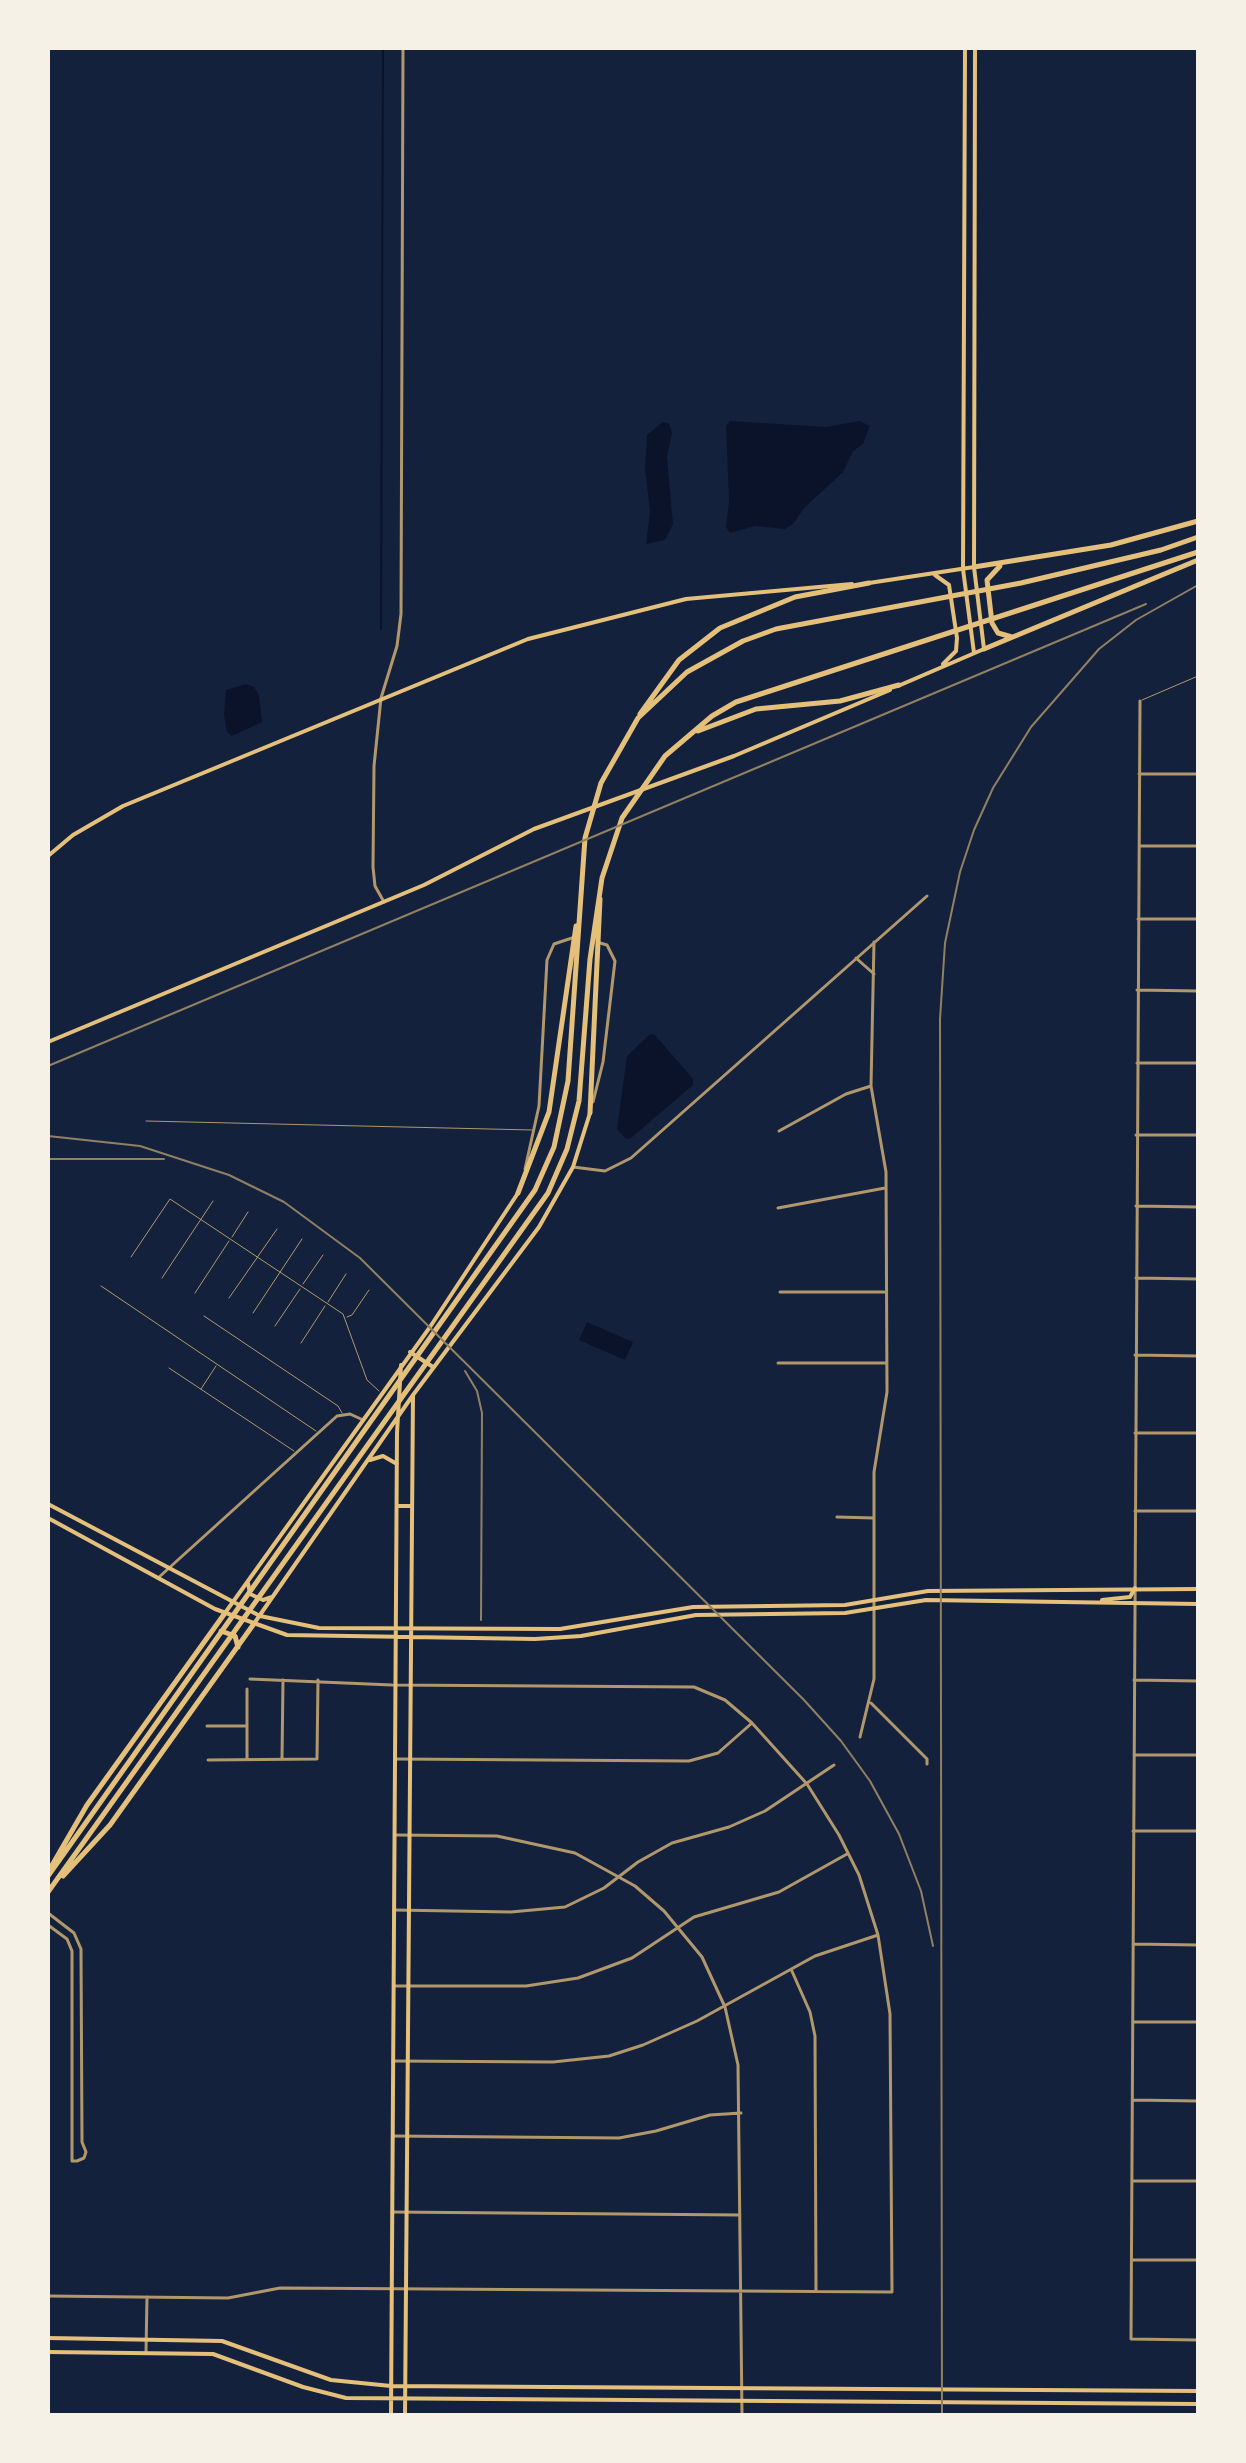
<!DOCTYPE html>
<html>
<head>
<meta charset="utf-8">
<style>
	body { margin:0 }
	#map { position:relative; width:1246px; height:2463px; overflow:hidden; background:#14213d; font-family:Spectral,serif }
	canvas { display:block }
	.frame { position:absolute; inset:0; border:50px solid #f6f1e7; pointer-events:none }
</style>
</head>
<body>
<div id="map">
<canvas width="1246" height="2463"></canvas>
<div class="frame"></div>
</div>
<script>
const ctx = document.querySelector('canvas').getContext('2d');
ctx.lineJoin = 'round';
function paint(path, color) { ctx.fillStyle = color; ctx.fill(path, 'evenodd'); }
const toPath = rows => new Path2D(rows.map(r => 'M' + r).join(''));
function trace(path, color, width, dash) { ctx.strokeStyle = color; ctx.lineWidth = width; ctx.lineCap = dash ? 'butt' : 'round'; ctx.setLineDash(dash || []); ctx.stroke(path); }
const water = toPath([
	[730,421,826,427,860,421,870,426,863,444,853,451,843,472,804,508,793,524,785,529,755,526,730,533,726,527,729,501,726,426],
	[663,422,669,423,672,433,667,456,673,524,665,540,646,544,650,511,645,469,647,435],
	[246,684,254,687,259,695,262,722,232,736,227,732,224,715,226,690],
	[650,1034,655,1035,693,1079,693,1085,631,1138,626,1139,617,1129,627,1056],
	[587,1322,633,1342,625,1360,579,1340]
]);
const stream = toPath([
	[381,629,383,48]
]);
const service = toPath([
	[1142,700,1198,676],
	[146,1121,532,1130],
	[232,1237,248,1212],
	[131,1257,170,1199,343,1314,367,1380,379,1391],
	[162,1278,213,1201],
	[303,1284,323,1255],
	[101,1286,316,1431],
	[195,1293,229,1241],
	[229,1298,277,1229],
	[328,1302,346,1274],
	[253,1313,302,1239],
	[204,1316,338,1406,342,1413],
	[347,1317,352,1315,369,1290],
	[275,1326,300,1289],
	[301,1343,325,1306],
	[169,1368,294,1451],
	[201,1389,216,1366]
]);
const minor = toPath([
	[1140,701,1131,2339,1198,2340],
	[1139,774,1198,774],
	[1139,846,1198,846],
	[384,902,375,886,373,867,374,766,381,698,397,646,401,614,403,48],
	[1138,919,1198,919],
	[856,958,874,974],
	[1137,990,1198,991],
	[1137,1063,1198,1063],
	[779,1131,846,1094,871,1086],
	[1136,1135,1198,1135],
	[573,1167,605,1171,631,1158,927,896],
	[1136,1206,1198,1207],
	[778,1208,885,1188],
	[1136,1278,1198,1279],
	[780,1292,884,1292],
	[1135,1355,1198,1356],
	[778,1363,886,1363],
	[1135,1433,1198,1433],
	[1135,1511,1198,1511],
	[837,1517,874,1518],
	[158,1578,337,1416,350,1414,361,1419],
	[1134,1680,1198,1681],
	[871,1703,927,1759,927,1764],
	[207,1726,247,1726],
	[860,1737,874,1679,874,1472,887,1392,886,1172,871,1086,874,942],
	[1134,1755,1198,1755],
	[247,1759,247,1689],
	[282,1759,283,1680],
	[397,1759,689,1761,718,1753,752,1723],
	[208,1760,317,1759,318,1680],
	[1133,1831,1198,1831],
	[396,1835,497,1836,575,1853,635,1886,664,1911,702,1957,725,2007,738,2065,742,2415],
	[394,1910,511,1912,565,1907,604,1888,638,1862,672,1843,729,1827,765,1811,834,1765],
	[48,1913,74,1933,81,1949,82,2142,86,2152,84,2158,77,2161,72,2161,72,1951,67,1939,48,1925],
	[1133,1944,1198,1945],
	[791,1969,810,2012,815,2036,816,2291],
	[394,1986,526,1986,578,1978,632,1958,694,1917,779,1892,847,1854],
	[1134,2022,1198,2022],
	[393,2061,553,2062,609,2056,643,2045,697,2021,815,1956,878,1935],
	[1133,2100,1198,2101],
	[393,2136,619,2138,656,2131,710,2115,741,2113],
	[1133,2181,1198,2181],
	[392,2212,740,2215],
	[1132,2260,1198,2260],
	[48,2296,228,2298,280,2288,892,2292,890,2014,878,1935,859,1875,839,1835,807,1784,752,1723,725,1700,694,1687,392,1685,250,1679],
	[146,2352,147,2297]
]);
const tertiary = toPath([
	[593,1102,603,1062,615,961,607,945,600,943],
	[525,1169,539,1106,547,960,554,944,572,938]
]);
const secondary = toPath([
	[965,48,963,569,974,653],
	[935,575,949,585,957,638,956,651,943,664],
	[869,583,974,567],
	[898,686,984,649,974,567,975,48],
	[48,856,73,835,123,806,528,639,686,599,852,584],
	[48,1042,424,885,534,829,734,756,890,690],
	[410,1352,433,1367],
	[370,1460,383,1456,397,1464],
	[48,1504,260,1616,319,1628,560,1629,693,1607,845,1605,928,1591,1198,1589],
	[397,1506,412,1506],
	[48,1518,215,1609,287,1635,535,1639,581,1636,696,1615,845,1613,926,1600,1198,1604],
	[248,1583,250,1594,263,1600,272,1597],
	[1102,1600,1130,1597,1135,1588],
	[225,1613,430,1327,518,1193],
	[253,1625,413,1395,539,1227,573,1167,590,1113],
	[48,2338,222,2341,331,2380,391,2386,1198,2391],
	[48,2352,213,2354,303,2387,346,2398,1198,2404],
	[391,2415,397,1433,401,1365],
	[405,2415,413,1395]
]);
const trunk = toPath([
	[1000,566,987,580,992,623,998,633,1012,637],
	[974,567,1111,545,1198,521],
	[984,649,1198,560],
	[640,714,679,660,720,628,795,597,869,583],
	[698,731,756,709,840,701,899,685],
	[590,1113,600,899],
	[518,1193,549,1112,576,926],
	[221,1631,235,1636,238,1647],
	[51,1867,87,1805,225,1613],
	[48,1876,535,1190,554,1147,568,1081,585,838,601,783,638,718,687,672,743,641,776,629,1021,583,1161,550,1198,537],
	[63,1876,110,1825,253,1625],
	[48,1892,548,1193,567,1149,579,1101,590,959,602,878,622,818,665,756,712,716,736,702,1198,552]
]);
const rail = toPath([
	[48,1066,1146,604],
	[48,1136,140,1146,229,1175,284,1202,360,1258,804,1700,841,1741,870,1781,899,1834,921,1891,933,1946],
	[48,1159,164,1159],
	[465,1371,477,1391,482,1413,481,1620],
	[942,2415,940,1019,945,943,960,872,974,830,993,788,1031,727,1099,649,1136,620,1198,585]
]);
paint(water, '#0b132b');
trace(stream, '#0b132b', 2);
trace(service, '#b1986c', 1);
trace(minor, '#b1986c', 3);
trace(tertiary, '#b1986c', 3);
trace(secondary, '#e5c07b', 4);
trace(trunk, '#e5c07b', 5);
trace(rail, '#918062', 2);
</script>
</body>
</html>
